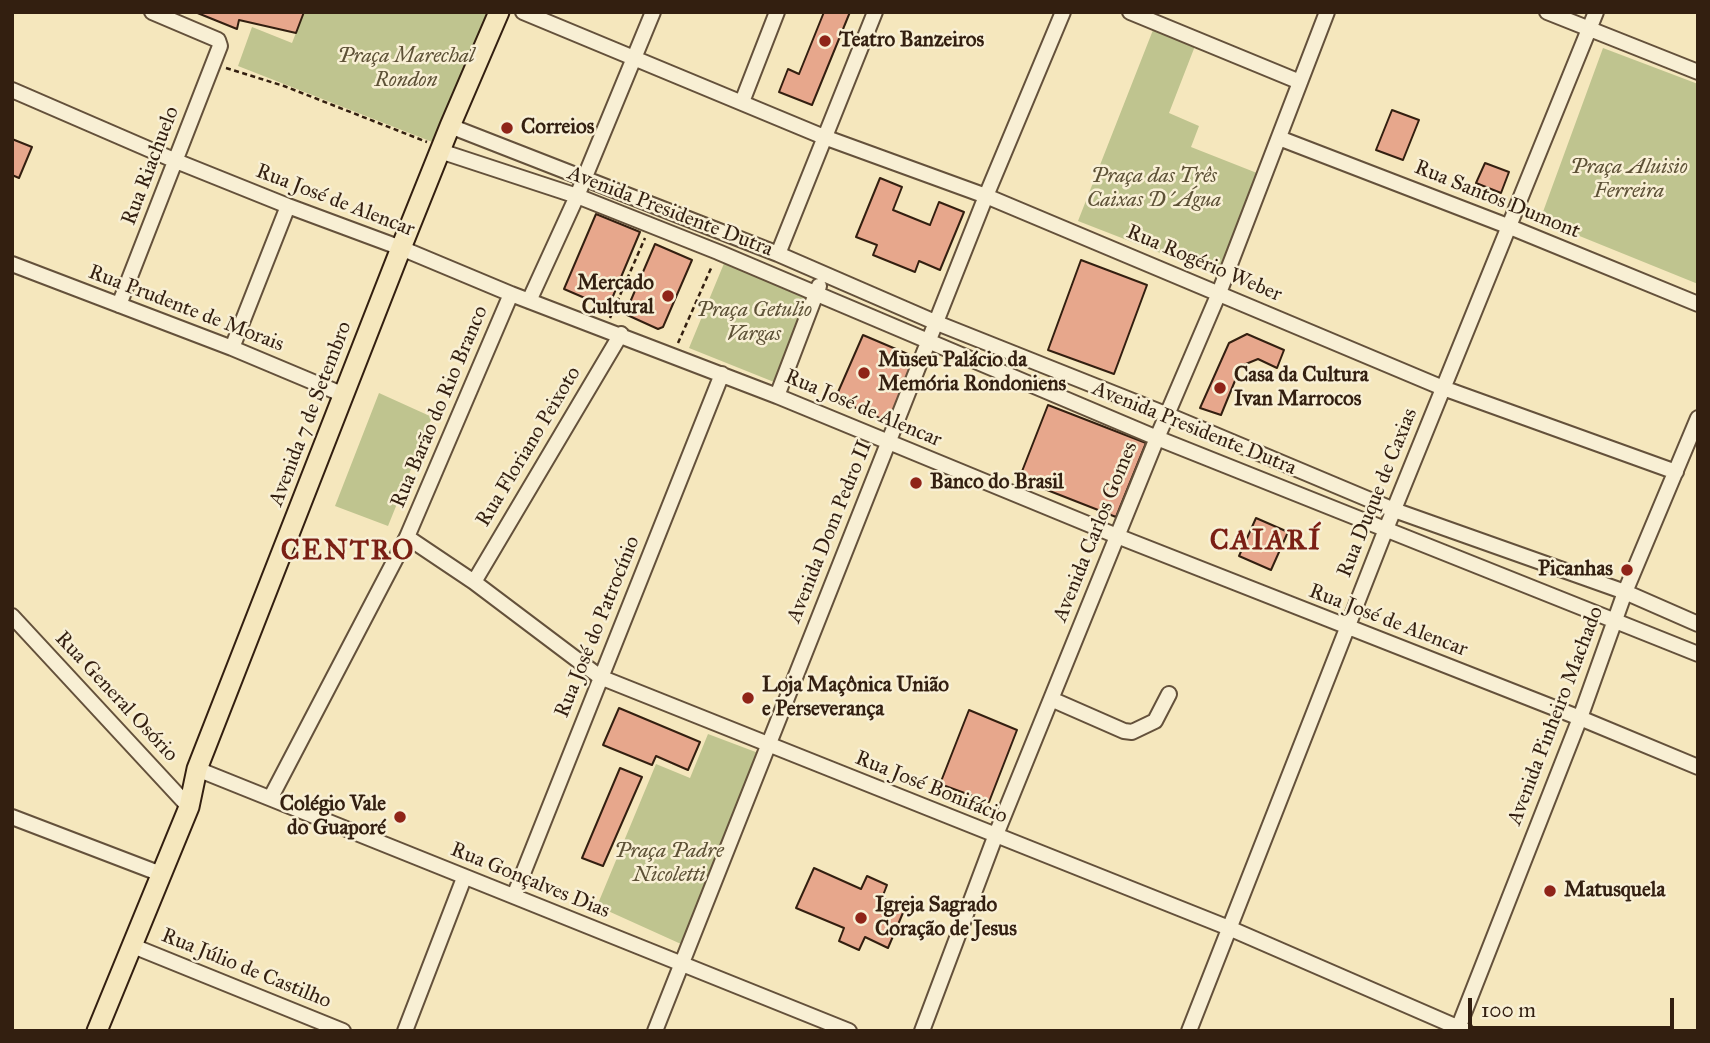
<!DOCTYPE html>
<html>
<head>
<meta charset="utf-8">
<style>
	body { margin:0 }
	#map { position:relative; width:1710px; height:1043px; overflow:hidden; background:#f5e7bd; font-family:"IM FELL Great Primer",serif }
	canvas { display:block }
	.frame { position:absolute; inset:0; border:14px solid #331f10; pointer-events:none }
	.scale { position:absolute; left:1468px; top:998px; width:206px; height:32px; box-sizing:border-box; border:4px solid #331f10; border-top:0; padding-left:9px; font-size:21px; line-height:24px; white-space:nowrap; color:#331f10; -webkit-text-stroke:5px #f8efd4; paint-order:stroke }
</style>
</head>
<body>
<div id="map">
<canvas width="1710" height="1043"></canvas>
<div class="frame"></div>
<div class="scale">100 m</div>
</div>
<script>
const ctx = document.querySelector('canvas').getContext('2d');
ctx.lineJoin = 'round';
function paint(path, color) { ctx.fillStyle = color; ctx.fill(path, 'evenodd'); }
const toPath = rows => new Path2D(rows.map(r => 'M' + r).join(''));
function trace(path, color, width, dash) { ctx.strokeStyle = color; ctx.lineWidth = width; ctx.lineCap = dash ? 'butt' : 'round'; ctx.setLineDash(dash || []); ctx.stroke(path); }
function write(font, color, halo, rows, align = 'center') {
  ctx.font = font + ' "IM FELL Great Primer",serif'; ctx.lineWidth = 5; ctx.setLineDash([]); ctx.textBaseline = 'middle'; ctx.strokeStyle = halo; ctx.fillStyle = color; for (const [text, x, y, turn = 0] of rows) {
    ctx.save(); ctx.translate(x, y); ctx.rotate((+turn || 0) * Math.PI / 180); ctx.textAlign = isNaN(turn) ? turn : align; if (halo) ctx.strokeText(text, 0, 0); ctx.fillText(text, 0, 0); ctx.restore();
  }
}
const green = toPath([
	[304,12,490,12,440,145,238,66,252,27,292,43],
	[1153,30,1195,46,1169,113,1199,126,1191,147,1262,175,1222,277,1078,221],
	[1603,48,1698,84,1698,284,1540,220],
	[725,261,820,299,784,386,689,348],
	[379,393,432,417,388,526,335,506],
	[708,734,761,754,692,942,681,944,597,906,656,764,690,778]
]);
const building = toPath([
	[195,12,304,12,296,33,239,20,237,29,195,12],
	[824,12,850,12,812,105,779,92,788,69,799,74,824,12],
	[1392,110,1419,120,1403,160,1376,150,1392,110],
	[12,139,32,147,19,178,12,175,12,139],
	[1485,163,1509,172,1501,193,1476,183,1485,163],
	[880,178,902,187,893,210,930,225,939,202,964,212,940,270,919,261,915,272,873,255,877,245,856,237,880,178],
	[596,214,640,232,608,308,564,289,596,214],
	[655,244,692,260,663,327,658,329,625,314,655,244],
	[1081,260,1147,285,1114,374,1048,350,1081,260],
	[1247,334,1284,350,1277,368,1258,359,1241,366,1221,415,1200,408,1229,343,1247,334],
	[863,335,917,358,889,422,835,399,863,335],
	[1048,405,1146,443,1116,517,1019,479,1048,405],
	[1256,518,1288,532,1271,570,1239,556,1256,518],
	[619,708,700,742,688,770,656,756,652,765,603,745,619,708],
	[969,710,1017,730,989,802,940,784,969,710],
	[620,768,642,777,603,866,582,858,620,768],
	[814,868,861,889,867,876,887,885,882,898,905,908,888,948,865,937,859,950,839,941,844,928,796,908,814,868]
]);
const path = toPath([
	[226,68,284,86,427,142],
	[610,318,645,238],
	[678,343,712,266]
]);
const minor = toPath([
	[523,12,824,137,986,196,1443,388,1676,472],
	[1130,12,1300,82],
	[1547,12,1698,72],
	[12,90,176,161,288,206,401,248,511,294,777,396,1117,536,1580,718,1698,767],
	[742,102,777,12],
	[450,126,778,254,937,323,1168,415,1394,510,1625,592,1698,624],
	[1279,138,1510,227,1698,304],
	[440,151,577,196,718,252,1157,438,1698,654],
	[778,254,875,12],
	[12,264,232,348,344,395],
	[529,301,577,196,653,12],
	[119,305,220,46,218,40,152,12],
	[232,348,288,206],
	[777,396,819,286],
	[407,537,474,582,600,677,1229,928,1466,1031],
	[474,582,621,334],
	[12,616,189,807],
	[1051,699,1124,731,1132,732,1155,721,1169,694],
	[197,769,849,1031],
	[271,797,407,537,511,294],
	[12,817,161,874],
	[514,896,722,374],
	[133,946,343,1031],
	[405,1031,464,878],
	[655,1031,986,196,1063,12],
	[922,1031,995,837,1157,438,1219,293,1327,12],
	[1189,1031,1386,529,1596,12],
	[1457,1031,1580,718,1625,592,1698,418]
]);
const major = toPath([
	[97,1031,189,807,197,769,401,248,450,126,499,12]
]);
const markers = [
	[825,41,7,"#8f2418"],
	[507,128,7,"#8f2418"],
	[668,296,7,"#8f2418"],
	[864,373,7,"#8f2418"],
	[1220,388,7,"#8f2418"],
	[916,483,7,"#8f2418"],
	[1627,570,7,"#8f2418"],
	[748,698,7,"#8f2418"],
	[400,817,7,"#8f2418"],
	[1550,891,7,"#8f2418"],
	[861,918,7,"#8f2418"]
];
const poiNames = [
	["Teatro Banzeiros",839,41],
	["Correios",521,128],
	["Mercado",654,284,"right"],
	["Cultural",654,308,"right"],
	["Museu Palácio da",878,361],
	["Memória Rondoniens",878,385],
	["Casa da Cultura",1234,376],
	["Ivan Marrocos",1234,400],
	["Banco do Brasil",930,483],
	["Picanhas",1613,570,"right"],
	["Loja Maçônica União",762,686],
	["e Perseverança",762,710],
	["Colégio Vale",386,805,"right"],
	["do Guaporé",386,829,"right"],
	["Matusquela",1564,891],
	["Igreja Sagrado",875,906],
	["Coração de Jesus",875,930]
];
const parkNames = [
	["Praça Marechal",406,57],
	["Rondon",406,81],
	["Praça Aluisio",1629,168],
	["Ferreira",1629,192],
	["Praça das Três",1154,177],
	["Caixas D´Água",1154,201],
	["Praça Getulio",754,311],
	["Vargas",754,335],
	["Praça Padre",669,852],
	["Nicoletti",669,876]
];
const streetNames = [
	["Rua Riachuelo",151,166,-69],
	["Rua Santos Dumont",1497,200,22],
	["Rua José de Alencar",335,201,21],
	["Avenida Presidente Dutra",670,212,21],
	["Rua Rogério Weber",1204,264,23],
	["Rua Prudente de Morais",186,309,21],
	["Rua Barão do Rio Branco",440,407,-67],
	["Rua José de Alencar",863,409,23],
	["Avenida 7 de Setembro",311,414,-69],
	["Avenida Presidente Dutra",1194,429,22],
	["Rua Floriano Peixoto",529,447,-59],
	["Rua Duque de Caxias",1378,493,-68],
	["Avenida Dom Pedro II",830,532,-68],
	["Avenida Carlos Gomes",1096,532,-68],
	["Rua José de Alencar",1388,621,21],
	["Rua José do Patrocínio",598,627,-68],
	["Rua General Osório",116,697,47],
	["Avenida Pinheiro Machado",1556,716,-69],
	["Rua José Bonifácio",931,788,22],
	["Rua Gonçalves Dias",530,881,22],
	["Rua Júlio de Castilho",246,969,22]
];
const districtNames = [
	["CAIARÍ",1266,542],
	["CENTRO",348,552]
];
paint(green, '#bfc48f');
paint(building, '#e7a78c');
trace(building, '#331f10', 2);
trace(minor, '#64513b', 18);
trace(major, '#331f10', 23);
trace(path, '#331f10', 2.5, [5, 3.5]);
trace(minor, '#f8efd4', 14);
trace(major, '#f5e7bd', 19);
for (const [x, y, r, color] of markers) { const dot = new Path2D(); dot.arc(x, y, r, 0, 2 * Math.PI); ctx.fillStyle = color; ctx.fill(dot); trace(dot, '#f8efd4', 2.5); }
write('bold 21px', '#331f10', '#f8efd4', poiNames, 'left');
write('italic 21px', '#5d5136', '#f8efd4', parkNames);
write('21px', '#331f10', '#f8efd4', streetNames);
ctx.letterSpacing = '2px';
write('bold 28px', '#7a1f14', '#f8efd4', districtNames);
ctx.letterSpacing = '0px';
</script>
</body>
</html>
